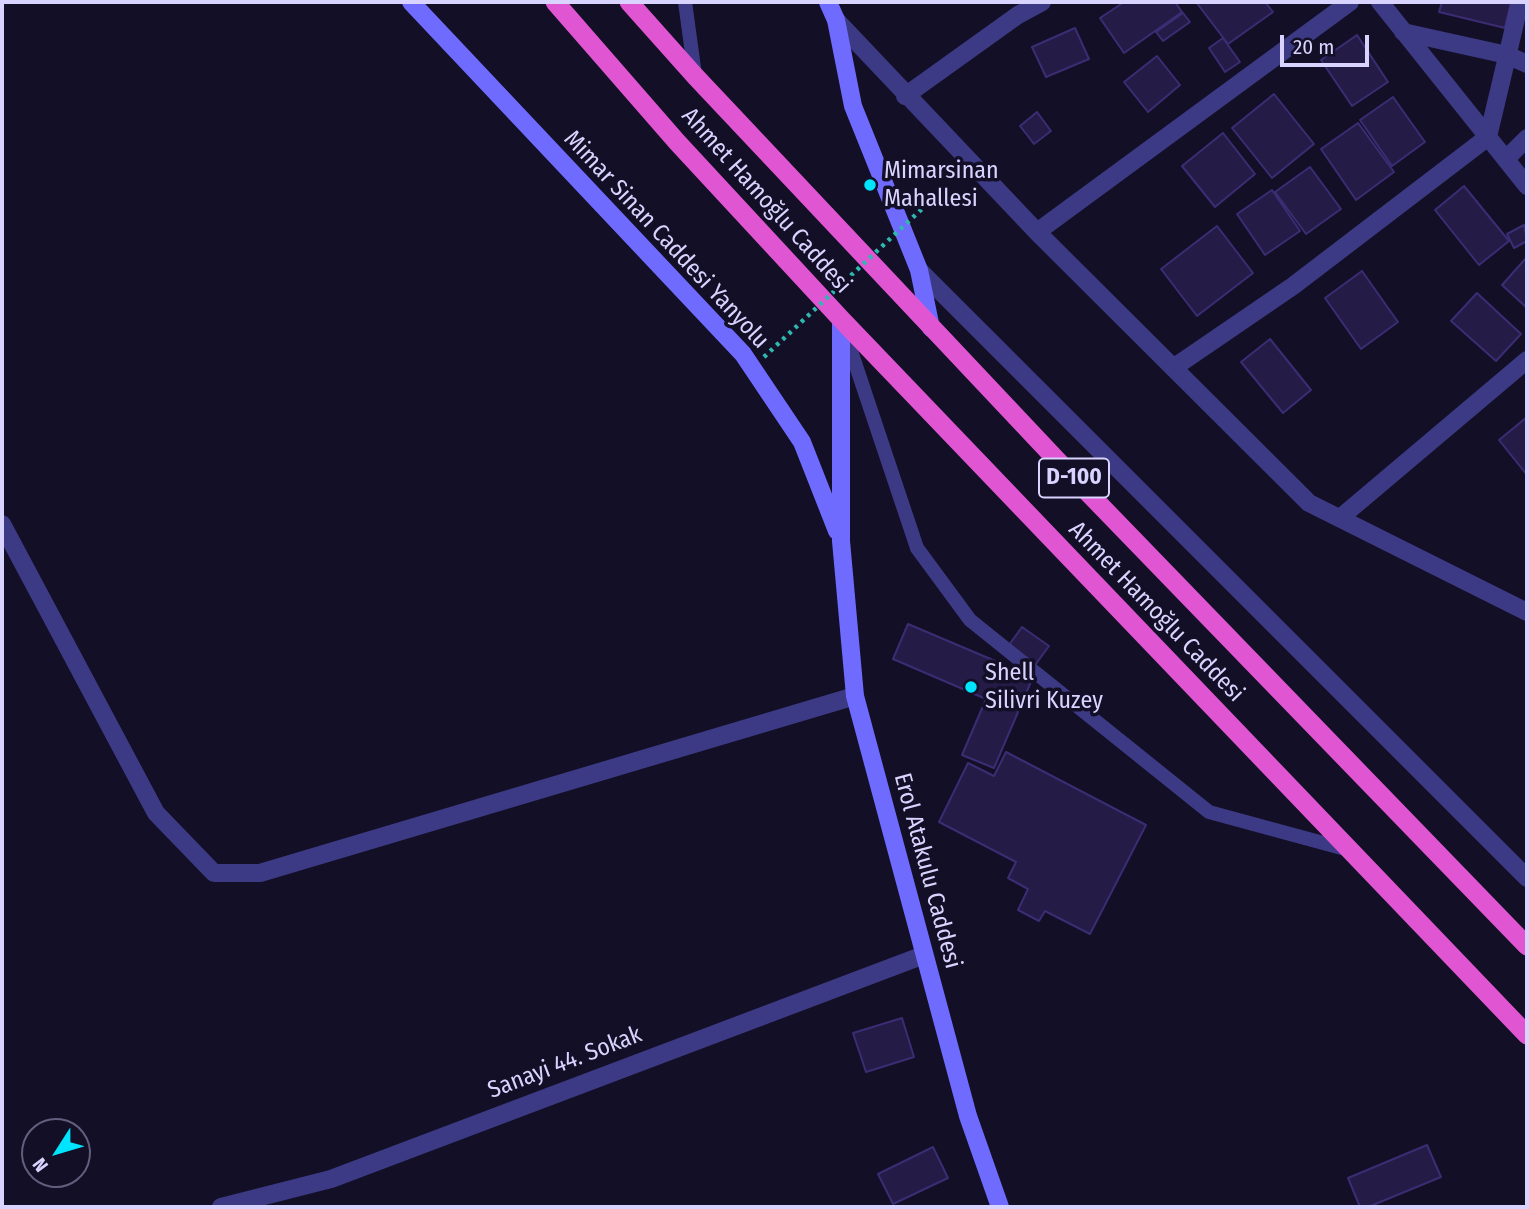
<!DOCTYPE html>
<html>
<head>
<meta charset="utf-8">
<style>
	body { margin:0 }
	#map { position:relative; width:1529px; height:1209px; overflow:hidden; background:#130f26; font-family:"Fira Sans Condensed",sans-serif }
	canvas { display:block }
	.frame { position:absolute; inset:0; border:4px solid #d9d4ff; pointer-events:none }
	.north { position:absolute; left:21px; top:1118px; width:70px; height:70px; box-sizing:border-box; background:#130f26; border:2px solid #625e7d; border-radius:50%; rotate:233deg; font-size:19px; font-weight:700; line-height:28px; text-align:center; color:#d9d4ff }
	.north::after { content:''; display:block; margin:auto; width:24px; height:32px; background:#00e5ff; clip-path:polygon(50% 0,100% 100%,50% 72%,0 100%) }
	.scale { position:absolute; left:1280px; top:35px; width:89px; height:32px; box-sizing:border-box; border:4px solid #d9d4ff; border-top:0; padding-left:9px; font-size:21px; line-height:24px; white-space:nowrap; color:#d9d4ff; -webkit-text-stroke:5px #130f26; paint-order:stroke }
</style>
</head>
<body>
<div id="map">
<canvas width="1529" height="1209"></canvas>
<div class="frame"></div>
<div class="north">N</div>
<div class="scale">20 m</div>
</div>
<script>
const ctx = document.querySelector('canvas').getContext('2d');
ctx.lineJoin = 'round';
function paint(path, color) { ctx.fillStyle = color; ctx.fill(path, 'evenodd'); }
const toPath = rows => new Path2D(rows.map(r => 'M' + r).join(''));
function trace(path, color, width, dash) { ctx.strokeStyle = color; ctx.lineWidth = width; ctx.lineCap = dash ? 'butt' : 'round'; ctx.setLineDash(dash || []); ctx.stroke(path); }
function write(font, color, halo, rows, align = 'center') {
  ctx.font = font + ' "Fira Sans Condensed",sans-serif'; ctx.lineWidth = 7; ctx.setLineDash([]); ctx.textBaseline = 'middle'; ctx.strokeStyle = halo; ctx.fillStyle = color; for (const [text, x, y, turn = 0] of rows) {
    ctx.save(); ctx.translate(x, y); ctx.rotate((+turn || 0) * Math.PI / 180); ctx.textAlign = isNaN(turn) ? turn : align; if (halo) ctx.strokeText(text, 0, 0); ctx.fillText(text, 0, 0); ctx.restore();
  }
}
const building = toPath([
	[1124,2,1175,2,1182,12,1124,53,1100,18,1124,2],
	[1196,2,1265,2,1273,12,1228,44,1196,2],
	[1442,2,1511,2,1505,28,1439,12,1442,2],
	[1183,13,1190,22,1163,41,1156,32,1183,13],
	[1075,28,1089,59,1046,77,1032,47,1075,28],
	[1357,35,1388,82,1352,106,1321,60,1357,35],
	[1223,38,1240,62,1225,72,1209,48,1223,38],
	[1157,56,1180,85,1148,112,1124,82,1157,56],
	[1274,94,1314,144,1272,178,1232,128,1274,94],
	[1393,97,1425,142,1392,166,1360,120,1393,97],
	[1037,112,1051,131,1034,144,1020,126,1037,112],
	[1358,123,1394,172,1356,200,1321,149,1358,123],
	[1223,133,1255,174,1215,207,1182,166,1223,133],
	[1310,167,1341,209,1306,234,1275,192,1310,167],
	[1464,186,1509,241,1479,265,1435,210,1464,186],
	[1272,190,1300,231,1265,255,1237,214,1272,190],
	[1524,225,1527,241,1514,248,1507,234,1524,225],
	[1217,226,1253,273,1197,316,1161,269,1217,226],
	[1527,257,1527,308,1502,285,1527,257],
	[1362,271,1398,322,1361,349,1325,298,1362,271],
	[1477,293,1521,334,1496,361,1451,321,1477,293],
	[1270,339,1311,390,1283,413,1241,362,1270,339],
	[1527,417,1527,475,1499,440,1527,417],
	[908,624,1033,677,994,768,962,755,986,699,893,659,908,624],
	[1022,627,1049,646,1033,668,1006,649,1022,627],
	[1006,752,1146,825,1090,934,1045,911,1039,921,1018,910,1028,889,1008,878,1016,862,939,822,968,763,994,776,1006,752],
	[902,1018,914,1057,866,1072,853,1033,902,1018],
	[1427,1145,1441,1177,1368,1207,1360,1207,1348,1178,1427,1145],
	[933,1147,948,1178,893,1204,878,1174,933,1147]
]);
const path = toPath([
	[916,196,925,206]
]);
const service = toPath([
	[685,2,695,75],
	[844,330,917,548,970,620,1209,812,1349,850]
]);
const minor = toPath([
	[1380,2,1527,186],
	[836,20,1037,232,1309,503,1527,612],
	[1403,32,1507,55,1527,64],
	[905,96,1018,15,1042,2],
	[1506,159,1527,138],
	[1037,232,1350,2],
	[919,270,1527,878],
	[1173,368,1293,286,1488,137,1520,2],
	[1340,518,1527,360],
	[2,524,156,813,214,873,260,873,855,696],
	[221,1207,331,1179,924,955]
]);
const secondary = toPath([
	[411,2,743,354,802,442,837,531],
	[828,2,836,20,853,106,919,270,931,328],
	[841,319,841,541,855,696,968,1116,1000,1207]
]);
const trunk = toPath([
	[555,2,677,142,841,319,1527,1035],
	[629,2,695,76,1070,474,1527,946]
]);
const pathBridge = toPath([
	[764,357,925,206]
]);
const markers = [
	[870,185,7,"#00e5ff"],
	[971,687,7,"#00e5ff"]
];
const shields = [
	[1074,478,70]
];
const shieldNames = [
	["D-100",1074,478]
];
const poiNames = [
	["Mimarsinan",884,171],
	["Mahallesi",884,199],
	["Shell",985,673],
	["Silivri Kuzey",985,701]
];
const streetNames = [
	["Ahmet Hamoğlu Caddesi",766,201,48],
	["Mimar Sinan Caddesi Yanyolu",666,240,47],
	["Ahmet Hamoğlu Caddesi",1156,612,46],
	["Erol Atakulu Caddesi",927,871,75],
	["Sanayi 44. Sokak",565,1063,-21]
];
paint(building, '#241b47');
trace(building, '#3b2d73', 2);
trace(path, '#2fb8b0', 4.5, [3.5, 5]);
trace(service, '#3d3a85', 14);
trace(minor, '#3d3a85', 18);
trace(secondary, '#6f6bff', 18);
trace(trunk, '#e055d1', 19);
trace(pathBridge, '#2fb8b0', 4.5, [3.5, 5]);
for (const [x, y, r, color] of markers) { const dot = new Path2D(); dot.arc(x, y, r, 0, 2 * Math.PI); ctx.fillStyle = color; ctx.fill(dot); trace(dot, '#130f26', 2.5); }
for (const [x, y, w] of shields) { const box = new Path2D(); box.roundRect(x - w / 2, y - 19.5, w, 39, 5); ctx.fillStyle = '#130f26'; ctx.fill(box); trace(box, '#d9d4ff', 2); }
write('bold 23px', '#d9d4ff', null, shieldNames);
write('24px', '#d9d4ff', '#130f26', poiNames, 'left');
write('24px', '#d9d4ff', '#130f26', streetNames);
</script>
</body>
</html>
